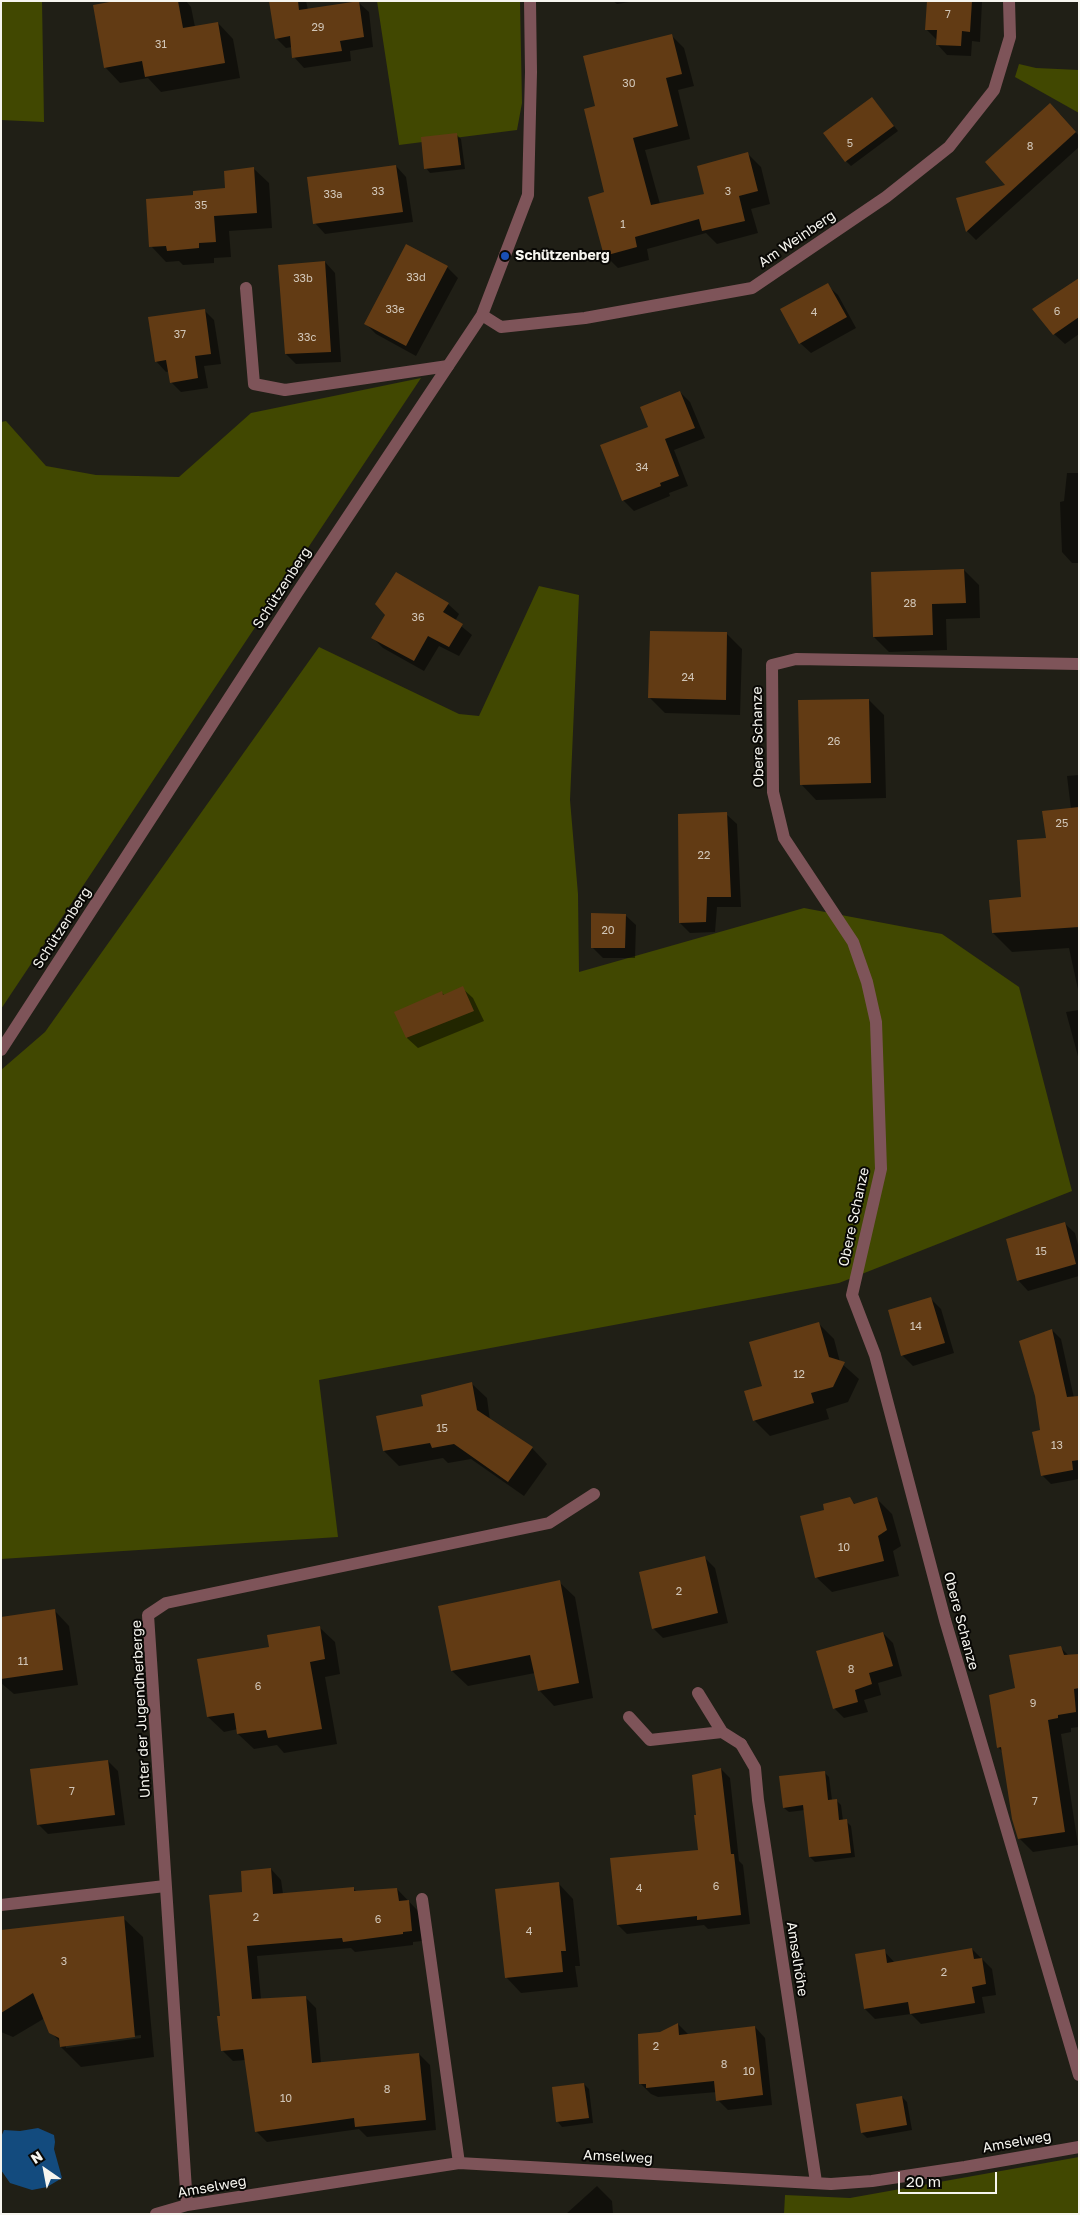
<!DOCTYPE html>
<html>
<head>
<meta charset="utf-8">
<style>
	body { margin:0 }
	#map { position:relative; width:1080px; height:2215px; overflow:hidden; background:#201f16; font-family:"Golos Text",sans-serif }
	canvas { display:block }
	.frame { position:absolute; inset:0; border:2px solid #f6f5ef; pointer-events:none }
	.north { position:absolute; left:20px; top:2145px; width:50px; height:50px; -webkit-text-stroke:4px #090805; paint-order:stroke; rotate:327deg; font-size:14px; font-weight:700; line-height:20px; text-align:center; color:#f6f5ef }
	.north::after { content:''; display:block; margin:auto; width:18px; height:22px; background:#f6f5ef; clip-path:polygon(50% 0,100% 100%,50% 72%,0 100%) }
	.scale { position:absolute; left:898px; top:2172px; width:99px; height:22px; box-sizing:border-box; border:2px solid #f6f5ef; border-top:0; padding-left:6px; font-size:15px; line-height:18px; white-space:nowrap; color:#f6f5ef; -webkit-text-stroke:4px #090805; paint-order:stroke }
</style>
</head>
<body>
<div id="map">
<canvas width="1080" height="2215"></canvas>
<div class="frame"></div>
<div class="north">N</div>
<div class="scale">20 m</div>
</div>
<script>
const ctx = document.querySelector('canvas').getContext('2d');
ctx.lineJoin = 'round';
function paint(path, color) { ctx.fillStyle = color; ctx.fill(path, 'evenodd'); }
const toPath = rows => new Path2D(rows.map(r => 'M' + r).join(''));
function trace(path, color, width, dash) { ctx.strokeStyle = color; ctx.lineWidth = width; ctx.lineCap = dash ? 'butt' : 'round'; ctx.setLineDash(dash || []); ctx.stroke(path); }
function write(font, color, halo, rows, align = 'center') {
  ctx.font = font + ' "Golos Text",sans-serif'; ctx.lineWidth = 4; ctx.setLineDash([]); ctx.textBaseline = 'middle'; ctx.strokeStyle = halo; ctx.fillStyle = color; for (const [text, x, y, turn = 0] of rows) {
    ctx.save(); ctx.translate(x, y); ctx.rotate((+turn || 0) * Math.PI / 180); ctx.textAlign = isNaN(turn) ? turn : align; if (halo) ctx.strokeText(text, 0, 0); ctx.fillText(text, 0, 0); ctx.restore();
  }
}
const green = toPath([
	[1,1,42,1,44,122,1,120],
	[377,1,520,1,522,103,517,130,399,145],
	[1019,64,1036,68,1079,70,1079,113,1015,77],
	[421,378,1,1009,1,422,6,421,46,466,96,475,179,477,251,413],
	[539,586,579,595,570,800,578,894,579,972,804,908,942,934,1019,987,1072,1191,839,1283,319,1380,338,1537,1,1559,1,1070,45,1032,319,647,459,714,479,716],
	[1079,2157,1079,2214,784,2214,785,2195,850,2198]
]);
const water = toPath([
	[38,2128,54,2135,55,2142,54,2149,62,2178,47,2187,32,2190,10,2183,1,2170,1,2137,4,2130,20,2131]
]);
const shadow = toPath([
	[122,1,186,1,191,7,195,27,218,23,233,39,240,78,161,92,148,78,120,83,105,67],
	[270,1,306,1,308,10,358,2,369,12,373,47,350,51,351,61,304,68,294,57,292,47,286,48,276,38],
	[613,1,636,1,617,4],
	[928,1,982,2,980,42,972,41,971,56,947,55,937,44,937,40,926,29],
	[671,35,684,48,694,86,678,90,690,139,645,150,660,204,705,194,748,154,761,167,770,204,751,209,758,233,717,244,706,233,647,249,649,260,618,268,605,255,606,193,597,107],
	[872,98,898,131,851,166,846,161],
	[1060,114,1079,136,1079,147,976,240,967,231,1007,186],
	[456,134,461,139,465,169,430,173,426,168],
	[396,166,406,177,413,222,325,234,315,223],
	[253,168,269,183,272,228,229,231,231,257,214,258,214,263,183,265,179,261,166,262,151,246,195,197,227,190],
	[325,262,335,273,341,362,296,364,286,354],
	[447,267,458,278,416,356,376,334,366,324],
	[1079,280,1079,334,1065,344,1054,334],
	[827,285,838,295,856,328,811,353,800,343],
	[204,310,214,320,221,364,204,366,208,388,181,392,171,382,169,371,166,372,156,361],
	[680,392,690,402,705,438,674,450,688,486,669,493,670,496,634,511,623,500,650,427],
	[1067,473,1079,473,1079,563,1072,563,1062,552,1060,502,1064,501],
	[964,570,979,585,980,618,946,619,947,650,889,652,874,637],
	[448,604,459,614,455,621,472,635,459,656,439,646,424,671,383,648,373,638],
	[727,634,742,649,740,715,665,713,650,698],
	[869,700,884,715,886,798,816,800,801,784],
	[1079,775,1079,994,1069,948,1012,952,993,933,1022,898,1048,839,1071,809,1067,776],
	[726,814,737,824,741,907,717,907,715,932,690,933,680,923],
	[625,915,636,925,635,958,603,958,592,947],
	[462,988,473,998,484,1021,418,1048,407,1038,396,1013,441,992,445,996],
	[1079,1010,1079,1060,1066,1012],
	[1064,1223,1075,1233,1079,1249,1079,1276,1028,1291,1018,1280],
	[931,1299,941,1309,954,1353,913,1366,902,1355],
	[818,1323,834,1339,840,1362,859,1379,848,1402,826,1409,829,1419,770,1436,754,1420],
	[1052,1330,1061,1339,1074,1398,1079,1397,1079,1479,1051,1484,1042,1475,1042,1431],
	[471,1383,487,1398,490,1421,532,1448,547,1464,524,1496,471,1459,448,1463,443,1458,399,1466,384,1451,425,1407],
	[849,1498,856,1505,877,1499,892,1514,901,1546,893,1551,899,1576,832,1592,816,1577,826,1511],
	[705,1558,715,1568,728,1623,663,1638,653,1628],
	[559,1582,575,1597,593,1698,554,1706,539,1690,535,1673,468,1686,452,1671],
	[54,1610,69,1626,78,1685,14,1694,1,1683,1,1618],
	[319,1627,335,1642,340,1674,325,1677,337,1744,284,1753,277,1745,254,1749,238,1734,238,1729,224,1732,208,1717,271,1648],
	[883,1633,893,1643,902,1676,878,1683,881,1695,864,1700,868,1712,844,1718,834,1708],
	[1061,1648,1069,1656,1079,1657,1079,1727,1071,1728,1071,1732,1061,1734,1078,1845,1033,1852,1019,1838,1004,1753,998,1747,1016,1688],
	[108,1761,118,1771,125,1825,48,1834,38,1824],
	[721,1769,730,1778,739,1861,743,1865,750,1924,708,1929,704,1925,627,1934,618,1925,700,1851,698,1816],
	[824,1772,829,1777,832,1800,836,1800,841,1805,843,1821,846,1821,851,1826,855,1857,815,1862,810,1857,805,1810,789,1812,784,1808],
	[271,1869,281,1880,283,1894,353,1888,357,1892,397,1889,419,1912,422,1941,413,1942,413,1945,355,1952,351,1948,257,1956,261,1999,305,1997,316,2008,321,2063,419,2054,430,2065,436,2130,367,2137,359,2129,267,2142,256,2131,246,2060,233,2061,222,2050,221,2017,244,1894],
	[558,1883,573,1899,580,1966,575,1966,578,1987,521,1993,506,1977],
	[123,1918,143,1937,154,2057,81,2067,61,2047,60,2042,51,2032,45,2018,13,2037,1,2032,1,1931],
	[141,2035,141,2038,66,2048,66,2045],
	[972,1949,992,1969,996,1995,982,1997,985,2013,921,2024,911,2014,875,2019,865,2009,856,1955,884,1951,895,1963],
	[678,2024,688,2034,755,2027,765,2038,772,2105,728,2110,718,2100,717,2092,658,2097,651,2094,641,2084,660,2033],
	[584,2084,589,2089,593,2123,562,2127,558,2122],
	[902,2097,907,2102,912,2130,867,2138,862,2133],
	[597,2186,612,2201,613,2214,566,2214]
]);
const building = toPath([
	[115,1,178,1,183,28,218,22,225,63,145,77,142,61,104,68,93,5],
	[269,1,298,1,299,10,359,1,364,37,340,41,342,51,292,58,290,36,275,39],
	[927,1,972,1,970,32,962,31,961,46,936,45,937,30,925,30],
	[672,34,682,74,666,78,678,126,633,138,651,205,704,194,697,166,748,152,758,191,739,196,745,221,702,231,699,219,635,237,637,247,604,256,588,197,604,192,584,109,595,106,583,56],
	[872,97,894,126,845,162,823,133],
	[1050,103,1076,132,966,232,956,198,1005,185,985,162],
	[457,133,461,165,424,169,421,137],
	[396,165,403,212,313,224,307,177],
	[254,167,257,213,214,216,216,242,199,243,199,248,167,251,166,246,149,247,146,199,193,195,193,191,225,188,224,171],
	[406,244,448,266,406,346,364,324],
	[325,261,331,352,285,354,278,265],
	[1079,278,1079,317,1053,335,1032,309],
	[828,283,847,317,799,344,780,309],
	[205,309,211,354,195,356,198,378,170,383,166,360,155,362,148,317],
	[680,391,695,428,665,439,679,476,660,483,661,486,622,501,600,445,648,427,640,407],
	[964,569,966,603,932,604,933,635,873,637,871,572],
	[396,572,449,603,443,612,463,624,449,647,428,636,414,661,371,638,385,615,375,604],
	[650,631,727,632,726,700,648,698],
	[869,699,871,783,800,785,798,700],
	[1079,807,1079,927,992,933,989,900,1021,897,1017,840,1046,838,1042,811],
	[727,812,731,897,707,897,706,922,679,923,678,814],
	[591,913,626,914,625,948,591,948],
	[463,986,474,1011,406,1038,394,1012,442,991,443,995],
	[1065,1222,1076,1264,1017,1281,1006,1239],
	[931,1297,945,1343,901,1356,888,1310],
	[819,1322,829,1357,845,1362,833,1387,811,1393,814,1403,753,1421,744,1391,762,1386,749,1342],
	[1052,1329,1067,1397,1079,1396,1079,1460,1072,1461,1073,1470,1041,1476,1032,1432,1040,1430,1035,1396,1019,1341],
	[472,1382,477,1410,533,1447,508,1482,454,1444,432,1448,430,1443,383,1451,376,1416,423,1406,421,1395],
	[850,1497,854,1504,877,1497,887,1530,878,1536,884,1561,815,1578,800,1516,824,1510,823,1504],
	[705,1556,718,1613,652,1629,639,1572],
	[560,1580,579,1683,538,1691,530,1655,451,1671,438,1606],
	[55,1609,63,1670,1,1679,1,1617],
	[320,1626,325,1659,310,1662,322,1729,268,1738,266,1730,237,1734,234,1713,207,1717,197,1659,269,1647,267,1635],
	[883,1632,893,1666,869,1673,872,1684,855,1690,858,1702,833,1709,816,1651],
	[1061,1646,1064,1655,1079,1654,1079,1688,1074,1689,1076,1712,1058,1715,1058,1718,1048,1720,1065,1832,1018,1839,1012,1819,1001,1747,997,1748,989,1695,1015,1688,1009,1655],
	[108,1760,115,1815,37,1825,30,1769],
	[721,1768,731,1854,734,1854,741,1915,697,1920,697,1916,617,1925,610,1858,698,1850,694,1815,696,1815,692,1775],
	[825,1771,828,1800,837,1799,839,1820,847,1819,851,1853,809,1857,803,1805,783,1808,779,1776],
	[271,1868,273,1894,354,1887,354,1891,397,1888,399,1901,409,1900,412,1931,403,1932,403,1934,343,1942,342,1938,247,1946,252,1999,306,1996,312,2063,419,2053,426,2120,355,2127,354,2118,255,2132,243,2049,221,2051,217,2016,220,2016,209,1895,242,1892,241,1871],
	[559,1882,566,1951,561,1951,563,1972,505,1978,495,1889],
	[124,1916,135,2037,60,2047,59,2038,49,2033,33,1993,1,2013,1,1930],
	[972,1948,974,1959,982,1958,986,1984,972,1987,975,2003,910,2014,908,2002,864,2009,855,1954,885,1949,887,1963],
	[678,2023,679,2035,755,2026,763,2095,716,2101,714,2081,646,2088,646,2084,639,2084,638,2034,660,2032],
	[584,2083,589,2118,556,2122,552,2087],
	[902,2096,907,2125,861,2133,856,2104]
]);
const service = toPath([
	[246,288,254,384,285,390,448,366],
	[698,1693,722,1732],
	[629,1717,650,1740,722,1732,741,1744],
	[422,1899,459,2163],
	[1,1905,165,1886]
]);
const minor = toPath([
	[482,315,501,327,585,318,752,288,886,197,949,147,994,90,1010,37,1009,1],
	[1079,664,796,659,772,665,773,792,784,838,853,942,867,982,876,1022,881,1169,852,1295,875,1355,945,1620,1079,2075],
	[1,1050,297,593,482,315,528,195,531,72,530,1],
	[741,1744,755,1768,758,1800,816,2182],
	[187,2205,148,1615,166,1603,549,1523,594,1494],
	[156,2214,187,2205,459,2163,831,2184,872,2181,965,2167,1079,2147]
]);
const markers = [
	[505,256,5,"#1a4fb4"]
];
const numberNames = [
	["7",948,15],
	["29",318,28],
	["31",161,45],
	["30",629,84],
	["5",850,144],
	["8",1030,147],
	["33",378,192],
	["3",728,192],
	["33a",333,195],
	["35",201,206],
	["1",623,225],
	["33d",416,278],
	["33b",303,279],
	["33e",395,310],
	["6",1057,312],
	["4",814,313],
	["37",180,335],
	["33c",307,338],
	["34",642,468],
	["28",910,604],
	["36",418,618],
	["24",688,678],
	["26",834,742],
	["25",1062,824],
	["22",704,856],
	["20",608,931],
	["15",1041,1252],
	["14",916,1327],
	["12",799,1375],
	["15",442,1429],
	["13",1057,1446],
	["10",844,1548],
	["2",679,1592],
	["11",23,1662],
	["8",851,1670],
	["6",258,1687],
	["9",1033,1704],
	["7",72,1792],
	["7",1035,1802],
	["6",716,1887],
	["4",639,1889],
	["2",256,1918],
	["6",378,1920],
	["4",529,1932],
	["3",64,1962],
	["2",944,1973],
	["2",656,2047],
	["8",724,2065],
	["10",749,2072],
	["8",387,2090],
	["10",286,2099]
];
const streetNames = [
	["Am Weinberg",797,239,-34],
	["Schützenberg",282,588,-57],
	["Obere Schanze",758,737,-91],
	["Schützenberg",62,928,-57],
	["Obere Schanze",854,1217,-78],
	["Obere Schanze",961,1621,75],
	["Unter der Jugendherberge",141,1709,-93],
	["Amselhöhe",797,1959,81],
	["Amselweg",1017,2142,-10],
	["Amselweg",618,2157,3],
	["Amselweg",212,2187,-10]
];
const poiNames = [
	["Schützenberg",515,256]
];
paint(green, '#414801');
paint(water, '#134b7e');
paint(shadow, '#0007');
paint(building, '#623b14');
trace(service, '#7e5459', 12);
trace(minor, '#7e5459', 12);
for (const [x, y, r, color] of markers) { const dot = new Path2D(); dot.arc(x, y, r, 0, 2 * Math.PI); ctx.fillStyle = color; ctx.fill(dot); trace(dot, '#090805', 2); }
write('11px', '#d1c6b8', null, numberNames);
write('14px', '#f6f5ef', '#090805', streetNames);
write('bold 14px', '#f6f5ef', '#090805', poiNames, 'left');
</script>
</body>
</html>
